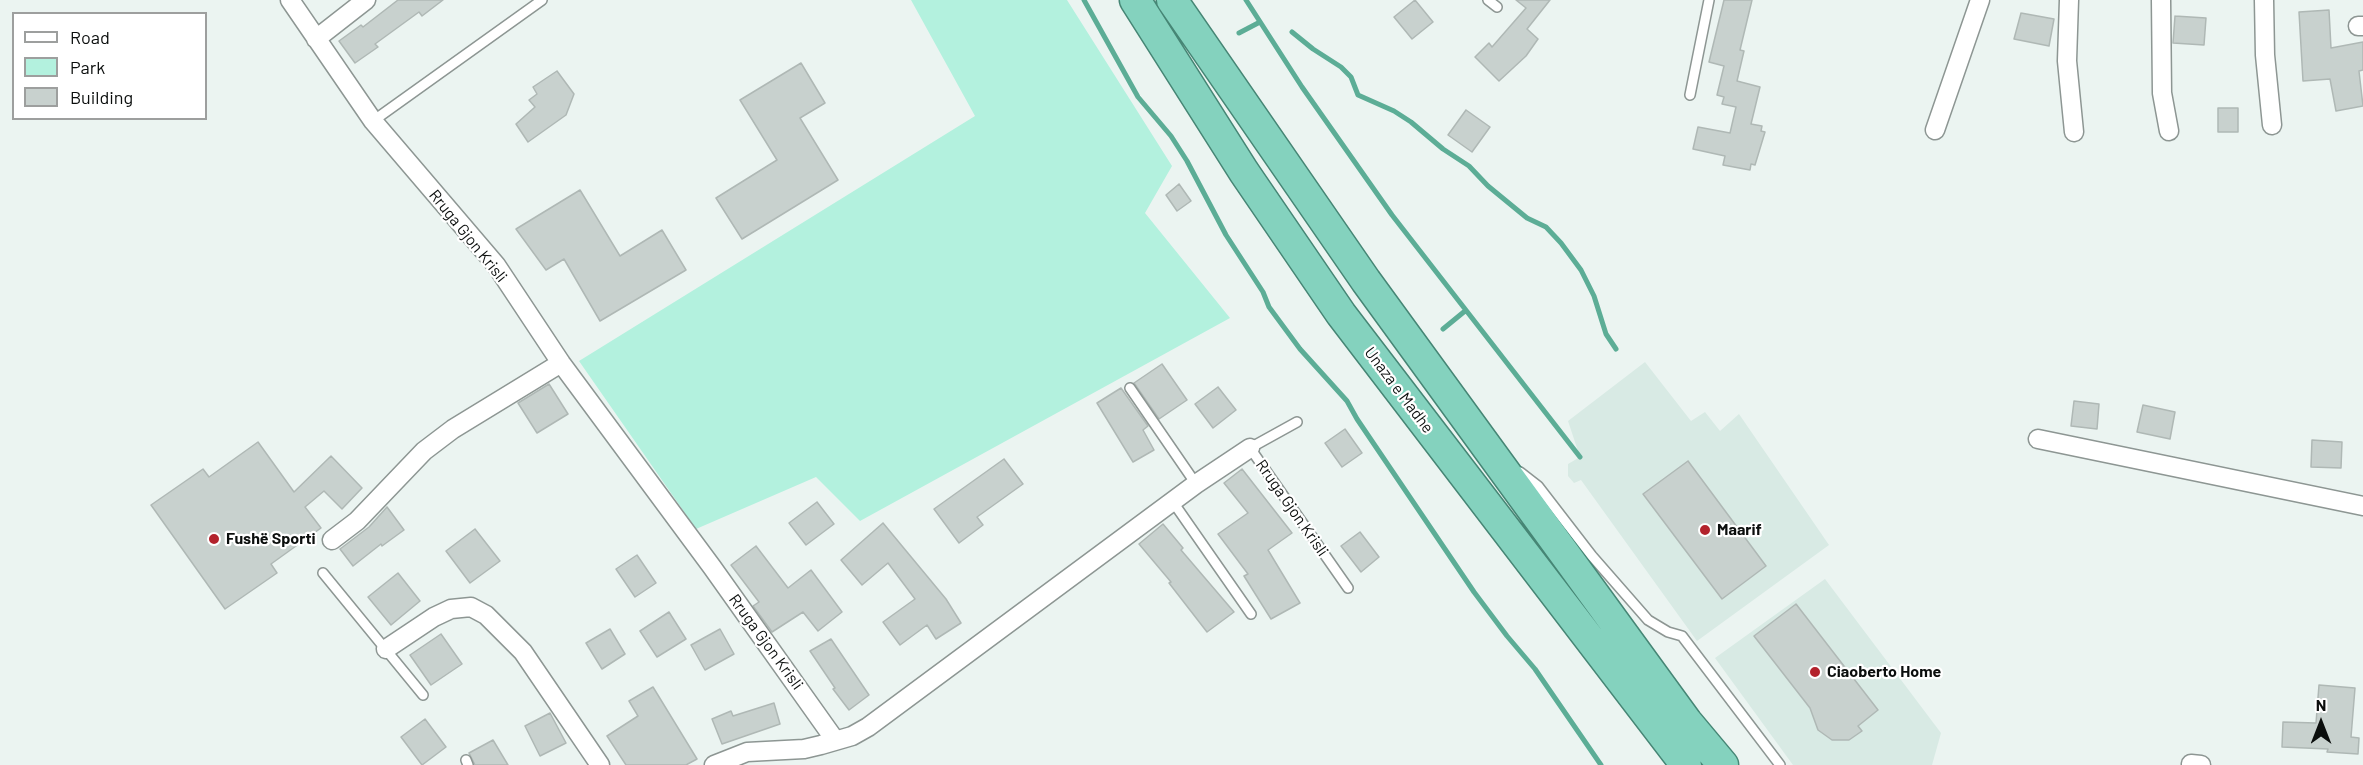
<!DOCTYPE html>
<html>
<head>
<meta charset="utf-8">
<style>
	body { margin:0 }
	#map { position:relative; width:2363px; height:765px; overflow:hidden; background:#ebf4f1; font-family:Barlow,sans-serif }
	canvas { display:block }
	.legend { position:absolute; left:12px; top:12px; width:195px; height:108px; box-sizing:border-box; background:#fff; border:2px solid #9d9f9e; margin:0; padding:8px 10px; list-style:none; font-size:18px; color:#0b0e0d }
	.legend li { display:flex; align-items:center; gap:12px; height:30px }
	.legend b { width:30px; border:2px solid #9d9f9e }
	.north { position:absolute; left:2291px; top:693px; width:60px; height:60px; -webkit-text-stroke:4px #fff; paint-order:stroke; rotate:0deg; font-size:16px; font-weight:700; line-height:24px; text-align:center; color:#0b0e0d }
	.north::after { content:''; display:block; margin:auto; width:21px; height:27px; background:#0b0e0d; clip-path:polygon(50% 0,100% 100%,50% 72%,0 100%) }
</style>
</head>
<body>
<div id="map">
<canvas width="2363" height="765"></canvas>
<ul class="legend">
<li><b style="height:8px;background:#fff"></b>Road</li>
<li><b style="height:16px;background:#b3f1de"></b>Park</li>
<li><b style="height:16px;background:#c8d1ce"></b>Building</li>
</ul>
<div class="north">N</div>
</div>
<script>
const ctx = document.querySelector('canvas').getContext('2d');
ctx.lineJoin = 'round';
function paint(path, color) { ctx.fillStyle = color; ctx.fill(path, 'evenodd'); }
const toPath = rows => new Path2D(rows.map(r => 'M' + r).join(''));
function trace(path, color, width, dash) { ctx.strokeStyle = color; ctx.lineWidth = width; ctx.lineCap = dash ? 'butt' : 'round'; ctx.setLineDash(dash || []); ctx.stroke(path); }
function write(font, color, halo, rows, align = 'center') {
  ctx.font = font + ' Barlow,sans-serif'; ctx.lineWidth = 4.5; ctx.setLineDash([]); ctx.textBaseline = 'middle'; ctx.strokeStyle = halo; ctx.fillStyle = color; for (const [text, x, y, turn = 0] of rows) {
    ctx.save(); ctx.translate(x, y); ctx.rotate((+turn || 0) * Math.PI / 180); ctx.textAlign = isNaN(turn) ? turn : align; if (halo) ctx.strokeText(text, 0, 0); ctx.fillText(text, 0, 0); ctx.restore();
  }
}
const built = toPath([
	[1645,362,1691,421,1705,412,1720,431,1739,414,1829,545,1697,641,1581,480,1574,483,1568,476,1568,464,1580,457,1568,421],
	[1825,579,1941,733,1932,765,1793,765,1715,658]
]);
const green = toPath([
	[911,0,1067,0,1172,166,1145,213,1230,318,860,521,816,477,696,529,579,361,975,116]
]);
const stream = toPath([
	[1084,0,1138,97,1171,136,1187,161,1226,235,1263,292,1269,307,1300,349,1347,401,1357,419,1474,592,1507,636,1535,669,1601,765],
	[1246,0,1302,87,1392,215,1580,457],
	[1292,32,1313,49,1341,67,1351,77,1358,95,1394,111,1411,122,1443,149,1469,166,1488,186,1527,218,1546,227,1561,243,1581,270,1594,296,1606,334,1616,349],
	[1239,33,1260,22],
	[1443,329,1465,311]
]);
const building = toPath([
	[398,0,443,0,422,16,419,12,375,44,378,47,355,63,339,41,361,25,363,27,398,0],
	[1415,0,1433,22,1412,39,1394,17,1415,0],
	[1516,0,1550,0,1527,29,1538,39,1526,56,1499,81,1475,57,1489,43,1492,47,1526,8,1516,0],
	[1724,0,1752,0,1740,50,1744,51,1737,81,1760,87,1751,124,1762,126,1761,131,1765,132,1755,165,1751,164,1750,170,1723,165,1725,156,1693,149,1698,127,1730,133,1736,107,1722,104,1724,97,1717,95,1724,66,1709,62,1724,0],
	[2329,10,2331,48,2363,42,2363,70,2359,71,2363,106,2336,111,2330,79,2303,81,2299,12,2329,10],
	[2021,13,2054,19,2049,46,2014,39,2021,13],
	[2175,16,2206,18,2204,45,2173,43,2175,16],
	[801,63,825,103,800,118,838,180,742,239,716,198,777,160,740,100,801,63],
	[557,71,574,94,566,115,528,142,516,124,535,107,529,100,537,94,533,87,557,71],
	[2218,108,2238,108,2238,132,2218,132,2218,108],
	[1466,110,1490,127,1472,152,1448,135,1466,110],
	[1179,184,1191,201,1177,211,1166,195,1179,184],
	[580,190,620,256,662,230,686,270,600,321,564,259,546,270,516,229,580,190],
	[1162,364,1187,400,1159,419,1134,383,1162,364],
	[549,384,568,414,537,433,518,403,549,384],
	[1218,387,1236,410,1213,428,1195,404,1218,387],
	[1121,388,1148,426,1143,430,1154,450,1133,462,1097,403,1121,388],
	[2074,401,2099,404,2097,429,2071,426,2074,401],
	[2143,405,2175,412,2170,439,2137,432,2143,405],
	[1345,429,1362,453,1342,467,1325,443,1345,429],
	[2312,440,2342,442,2341,468,2311,467,2312,440],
	[258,442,294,492,331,456,362,488,342,509,324,491,305,507,321,528,271,564,277,573,225,609,151,505,203,469,209,477,258,442],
	[1004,459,1023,484,977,517,983,525,959,543,934,509,1004,459],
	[1688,461,1766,566,1722,599,1643,494,1688,461],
	[1242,469,1292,533,1268,550,1300,603,1271,619,1244,576,1248,574,1218,534,1248,513,1224,483,1242,469],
	[817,502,834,524,806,545,789,523,817,502],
	[387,507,404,530,382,546,381,544,353,566,340,549,369,527,387,507],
	[883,523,946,599,961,623,936,639,927,625,900,645,883,622,915,599,888,563,862,585,841,560,883,523],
	[1163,524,1183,548,1181,550,1234,612,1207,632,1169,583,1171,582,1139,544,1163,524],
	[475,529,500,561,470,583,446,551,475,529],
	[1360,532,1379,557,1361,572,1341,546,1360,532],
	[756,546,788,588,811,570,842,612,818,631,803,612,772,632,753,606,759,602,731,565,756,546],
	[637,555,656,583,635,597,616,569,637,555],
	[398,573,420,601,391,625,368,597,398,573],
	[1796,604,1878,710,1858,726,1862,731,1849,740,1832,740,1818,730,1810,708,1754,636,1796,604],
	[669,612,686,639,657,657,640,631,669,612],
	[610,629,625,654,602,669,586,643,610,629],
	[720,629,734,654,705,670,691,645,720,629],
	[441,634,462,664,431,685,410,655,441,634],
	[831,639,869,695,849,710,833,689,835,688,810,651,831,639],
	[2319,685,2355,688,2351,737,2359,738,2358,754,2327,752,2328,749,2282,747,2283,722,2316,723,2319,685],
	[653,687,697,759,686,765,626,765,607,736,638,716,629,701,653,687],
	[774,703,780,724,722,744,712,719,731,711,733,716,774,703],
	[550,713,566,743,540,756,525,726,550,713],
	[425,719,446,747,422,765,401,737,425,719],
	[493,740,508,765,475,765,469,753,493,740]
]);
const service = toPath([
	[1488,0,1497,7],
	[1690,95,1709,0],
	[373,121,542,0],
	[1130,388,1196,484],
	[1297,422,1250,448,1348,588],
	[1520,472,1538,486,1592,556,1648,620,1668,632,1682,636,1780,765],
	[1173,502,1251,614],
	[323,573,423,695],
	[466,760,468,765]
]);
const minor = toPath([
	[290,0,373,121,496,265,561,363,712,567,835,740],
	[2069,0,2067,61,2074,132],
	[2161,0,2162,93,2169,131],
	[2264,0,2265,55,2272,125],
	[2358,26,2363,26],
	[316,39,366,0],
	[1935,130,1980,0],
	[2038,439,2363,506],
	[332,540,357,521,424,451,453,429,561,363],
	[386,649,434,617,451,609,471,607,486,615,523,652,600,765],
	[2191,764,2201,765],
	[714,765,747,752,804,749,821,745,852,736,868,727,1196,484,1250,448]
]);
const trunk = toPath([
	[1135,0,1244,172,1341,314,1686,765],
	[1172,0,1366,281,1687,722,1723,765]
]);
const markers = [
	[1705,530,6,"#b3222c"],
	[214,539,6,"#b3222c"],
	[1815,672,6,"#b3222c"]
];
const streetNames = [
	["Rruga Gjon Krisli",468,236,51],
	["Unaza e Madhe",1399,390,53],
	["Rruga Gjon Krisli",1292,508,55],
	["Rruga Gjon Krisli",766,642,54]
];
const poiNames = [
	["Maarif",1717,530],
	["Fushë Sporti",226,539],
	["Ciaoberto Home",1827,672]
];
paint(built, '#d8eae4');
paint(green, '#b3f1de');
trace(stream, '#5cad96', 5);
paint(building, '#c8d1ce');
trace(building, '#afb8b5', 1.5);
trace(service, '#8d9693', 12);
trace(minor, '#8d9693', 21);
trace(trunk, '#468675', 33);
trace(service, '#fff', 9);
trace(minor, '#fff', 18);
trace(trunk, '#84d2be', 30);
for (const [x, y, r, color] of markers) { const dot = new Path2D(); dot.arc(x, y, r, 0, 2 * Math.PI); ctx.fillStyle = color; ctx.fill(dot); trace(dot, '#fff', 2); }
write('16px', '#0b0e0d', '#fff', streetNames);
write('bold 16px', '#0b0e0d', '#fff', poiNames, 'left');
</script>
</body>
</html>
